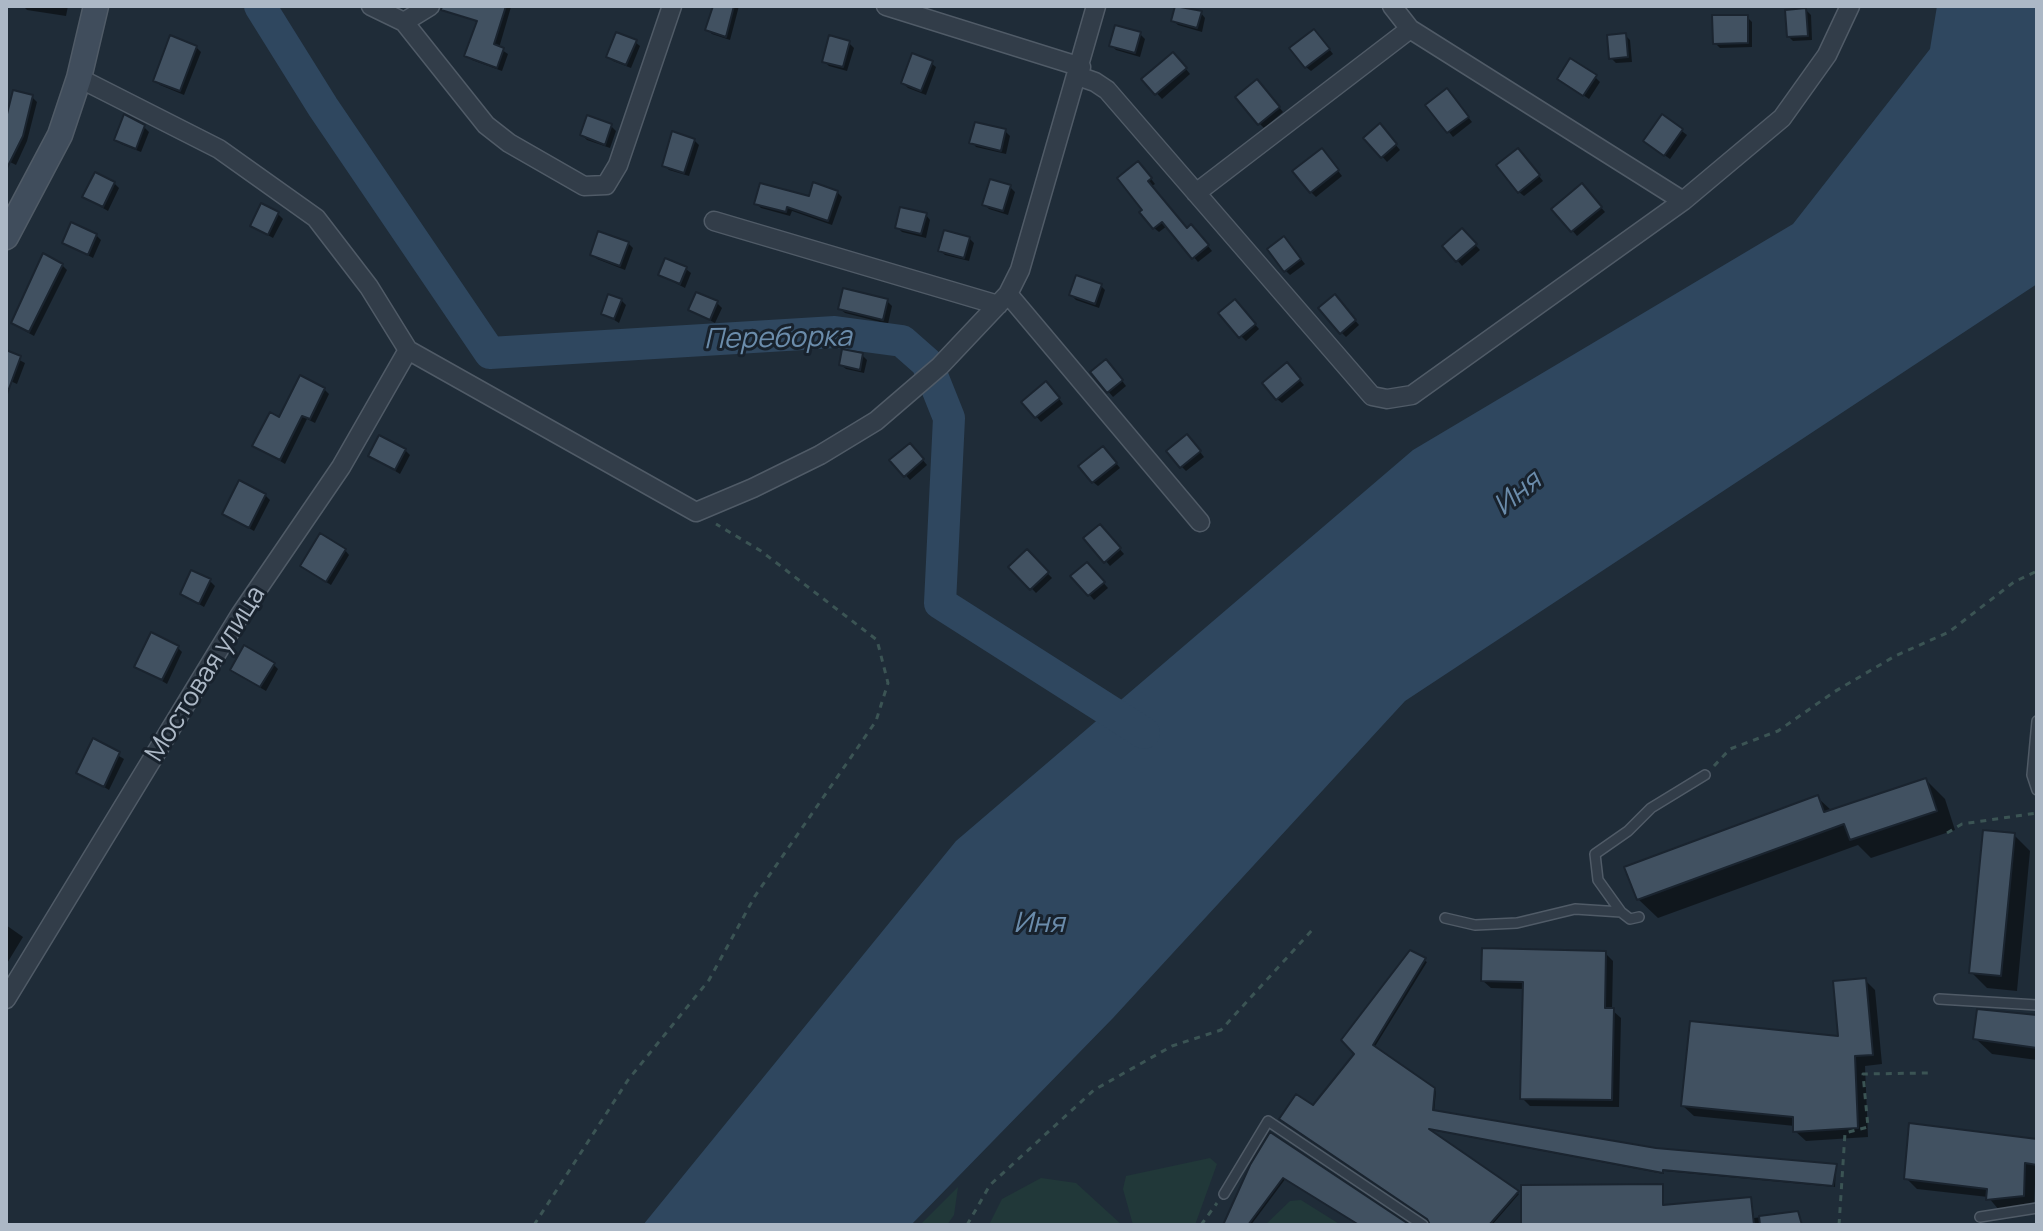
<!DOCTYPE html>
<html>
<head>
<meta charset="utf-8">
<style>
	body { margin:0 }
	#map { position:relative; width:2043px; height:1231px; overflow:hidden; background:#1f2c38; font-family:Manrope,sans-serif }
	canvas { display:block }
	.frame { position:absolute; inset:0; border:8px solid #acb8c6; pointer-events:none }
</style>
</head>
<body>
<div id="map">
<canvas width="2043" height="1231"></canvas>
<div class="frame"></div>
</div>
<script>
const ctx = document.querySelector('canvas').getContext('2d');
ctx.lineJoin = 'round';
function paint(path, color) { ctx.fillStyle = color; ctx.fill(path, 'evenodd'); }
const toPath = rows => new Path2D(rows.map(r => 'M' + r).join(''));
function trace(path, color, width, dash) { ctx.strokeStyle = color; ctx.lineWidth = width; ctx.lineCap = dash ? 'butt' : 'round'; ctx.setLineDash(dash || []); ctx.stroke(path); }
function write(font, color, halo, rows, align = 'center') {
  ctx.font = font + ' Manrope,sans-serif'; ctx.lineWidth = 6; ctx.setLineDash([]); ctx.textBaseline = 'middle'; ctx.strokeStyle = halo; ctx.fillStyle = color; for (const [text, x, y, turn = 0] of rows) {
    ctx.save(); ctx.translate(x, y); ctx.rotate((+turn || 0) * Math.PI / 180); ctx.textAlign = isNaN(turn) ? turn : align; if (halo) ctx.strokeText(text, 0, 0); ctx.fillText(text, 0, 0); ctx.restore();
  }
}
const green = toPath([
	[1210,1158,1217,1164,1195,1225,1133,1225,1123,1189,1126,1176],
	[1041,1178,1076,1183,1122,1225,989,1225,1002,1199],
	[958,1187,954,1215,947,1225,920,1225],
	[1301,1200,1341,1225,1265,1225,1290,1201]
]);
const water = toPath([
	[1937,6,2037,6,2037,284,1405,701,1113,1018,911,1225,643,1225,956,841,1413,450,1793,224,1930,49]
]);
const shadow = toPath([
	[23,6,68,6,66,16,27,10],
	[470,6,511,7,499,48,508,54,502,71,472,60,467,55,478,23,467,16],
	[715,6,739,6,730,40,712,34,707,29],
	[1806,10,1811,15,1812,40,1793,41,1788,36],
	[1201,13,1205,18,1202,32,1178,25,1173,20],
	[1747,17,1752,22,1752,47,1720,48,1715,43],
	[1140,34,1145,39,1140,57,1116,50,1111,45],
	[1625,35,1630,40,1632,62,1616,63,1611,58],
	[1319,36,1333,54,1311,71,1306,67],
	[635,42,640,46,631,68,613,61,609,56],
	[849,43,854,48,847,71,829,66,824,61],
	[196,47,201,52,184,95,160,85,155,81],
	[1178,59,1190,74,1162,99,1144,79],
	[931,63,936,67,926,95,908,88,903,83],
	[1595,77,1600,82,1589,99,1560,79],
	[1262,86,1283,112,1264,128,1259,123],
	[1451,95,1472,122,1453,137,1428,105],
	[32,97,37,102,27,141,16,165,6,160,6,123],
	[1662,116,1687,135,1670,159,1650,145],
	[611,126,616,131,610,148,587,140,582,135],
	[144,127,149,132,141,152,121,144,116,140],
	[1005,131,1010,136,1006,154,976,147,972,142],
	[1384,131,1400,150,1387,162,1366,138],
	[694,140,699,145,689,176,669,170,664,165],
	[1326,155,1342,176,1316,197,1311,192],
	[1522,155,1543,181,1524,196,1519,192],
	[1143,168,1155,184,1152,186,1187,230,1196,231,1212,251,1198,262,1167,226,1159,232,1154,228,1145,210],
	[114,183,119,188,108,211,84,197],
	[1010,187,1015,192,1008,215,989,209,984,204],
	[1586,190,1605,212,1577,236,1554,209],
	[837,192,842,197,832,225,792,211,790,216,761,208,756,203],
	[278,214,283,219,273,238,252,226],
	[926,215,930,220,926,238,902,232,897,227],
	[1462,231,1480,250,1462,266,1445,246],
	[96,235,101,240,93,258,65,243],
	[969,238,974,243,969,261,945,255,940,250],
	[628,243,633,248,625,270,597,259,592,254],
	[1289,244,1305,264,1290,275,1286,271],
	[62,265,67,270,34,336,18,327,13,323],
	[686,269,691,273,685,288,660,275],
	[1101,286,1105,290,1099,308,1076,300,1071,295],
	[621,300,626,305,619,323,603,313],
	[887,301,892,306,888,324,845,313,840,309],
	[1339,301,1359,325,1346,337,1341,332],
	[717,303,722,308,715,323,690,310],
	[1239,306,1259,329,1246,341,1241,336],
	[6,353,25,363,17,384,6,379],
	[862,355,867,360,864,373,846,369,841,365],
	[1286,365,1304,385,1282,403,1277,399],
	[1111,366,1126,386,1113,397,1093,373],
	[1051,388,1063,404,1041,422,1024,402],
	[324,389,329,394,315,423,307,419,285,464,255,446,280,420],
	[1192,441,1204,457,1186,471,1182,467],
	[910,445,927,465,910,480,892,460],
	[405,450,410,455,400,474,371,456],
	[1108,453,1120,468,1098,486,1093,482],
	[265,495,270,500,254,531,224,514],
	[1104,531,1124,554,1110,566,1106,561],
	[345,550,349,555,331,585,307,570],
	[1027,552,1052,578,1036,593,1011,567],
	[1087,564,1108,588,1094,600,1073,576],
	[210,581,215,586,204,607,182,594],
	[178,648,182,652,167,684,137,666],
	[273,664,278,669,266,691,237,674],
	[94,741,124,759,109,790,79,772],
	[1926,780,1945,799,1955,830,1871,858,1858,845,1658,918,1638,899,1818,798,1832,811],
	[2014,835,2030,851,2017,991,1987,988,1971,972],
	[6,925,23,937,6,965],
	[1410,952,1427,962,1374,1048,1436,1091,1434,1113,1656,1150,1836,1166,1835,1187,1664,1171,1664,1174,1426,1129,1519,1194,1492,1225,1432,1225,1430,1219,1313,1108,1357,1054],
	[1605,953,1613,961,1612,1010,1621,1018,1619,1107,1530,1106,1522,1098,1525,989,1491,988,1483,981],
	[1865,980,1875,990,1882,1064,1865,1066,1868,1137,1806,1141,1795,1131,1795,1126,1694,1116,1683,1106,1840,1038],
	[2037,1017,2037,1060,1992,1054,1975,1038],
	[1271,1134,1406,1225,1361,1225,1286,1178,1251,1225,1225,1225,1252,1166],
	[2037,1141,2034,1206,1999,1210,1988,1197,1917,1189,1906,1178],
	[1662,1186,1664,1207,1751,1199,1754,1218,1797,1213,1802,1225,1523,1225,1523,1187]
]);
const river = toPath([
	[260,6,323,107,490,353,835,332,902,341,927,363,949,418,940,603,1144,733]
]);
const building = toPath([
	[442,6,506,6,494,44,504,48,497,68,464,56,477,21,441,10,442,6],
	[713,6,734,6,726,37,705,30,713,6],
	[1175,6,1202,11,1197,28,1171,21,1175,6],
	[1806,8,1808,36,1787,37,1785,10,1806,8],
	[1712,15,1748,15,1748,43,1713,44,1712,15],
	[1115,25,1141,32,1135,53,1109,46,1115,25],
	[1314,29,1330,49,1305,68,1289,48,1314,29],
	[616,32,637,40,626,65,606,57,616,32],
	[1626,33,1628,57,1609,59,1607,35,1626,33],
	[170,35,197,46,180,91,153,81,170,35],
	[829,35,850,41,843,67,822,62,829,35],
	[1173,52,1187,68,1155,95,1141,79,1173,52],
	[912,53,933,61,921,91,901,83,912,53],
	[1570,58,1597,75,1583,96,1557,79,1570,58],
	[1257,79,1280,107,1258,125,1235,97,1257,79],
	[1447,88,1469,117,1447,133,1425,105,1447,88],
	[13,90,33,95,23,136,6,170,6,118,13,90],
	[124,114,145,125,136,149,114,140,124,114],
	[1662,114,1683,129,1664,156,1643,141,1662,114],
	[587,115,612,124,605,145,580,135,587,115],
	[975,122,1006,129,1001,151,969,143,975,122],
	[1380,123,1397,144,1381,158,1363,138,1380,123],
	[672,131,695,139,684,173,662,166,672,131],
	[1322,148,1339,170,1310,193,1292,171,1322,148],
	[1518,148,1540,175,1518,193,1496,165,1518,148],
	[1138,161,1152,178,1148,181,1187,228,1191,224,1209,245,1192,259,1162,222,1153,229,1139,212,1142,210,1117,178,1138,161],
	[95,172,115,182,103,207,82,197,95,172],
	[990,179,1011,185,1003,211,982,205,990,179],
	[813,182,838,191,828,221,787,207,786,212,754,204,760,183,809,196,813,182],
	[1582,183,1602,207,1571,232,1551,209,1582,183],
	[261,203,279,212,268,235,250,226,261,203],
	[900,207,927,213,921,234,895,228,900,207],
	[71,222,97,234,88,255,62,243,71,222],
	[1462,228,1477,244,1456,262,1442,246,1462,228],
	[944,230,970,237,964,258,938,251,944,230],
	[598,231,629,242,620,266,590,255,598,231],
	[1284,236,1301,259,1284,272,1267,249,1284,236],
	[43,253,63,264,29,332,11,323,43,253],
	[665,258,687,267,680,284,658,275,665,258],
	[1076,275,1102,284,1095,304,1069,295,1076,275],
	[843,288,888,299,883,320,838,309,843,288],
	[696,292,718,301,710,320,688,310,696,292],
	[608,294,622,299,614,319,601,314,608,294],
	[1335,294,1356,320,1340,334,1318,308,1335,294],
	[1235,299,1256,324,1239,338,1218,313,1235,299],
	[842,349,863,353,860,370,839,365,842,349],
	[6,350,21,356,7,394,6,393,6,350],
	[1106,359,1123,380,1107,393,1090,372,1106,359],
	[1287,362,1301,379,1276,400,1262,383,1287,362],
	[300,375,325,388,310,419,302,416,280,460,252,446,270,412,279,417,300,375],
	[1046,381,1060,398,1035,418,1021,402,1046,381],
	[1187,434,1201,451,1180,468,1166,451,1187,434],
	[379,435,406,449,395,470,368,456,379,435],
	[910,443,924,459,904,477,889,460,910,443],
	[1103,446,1117,463,1092,483,1078,466,1103,446],
	[239,480,266,494,249,528,222,514,239,480],
	[1100,524,1121,548,1104,563,1083,538,1100,524],
	[320,533,346,549,326,582,300,566,320,533],
	[1027,549,1049,572,1030,590,1008,567,1027,549],
	[1087,562,1105,582,1088,596,1070,576,1087,562],
	[191,570,211,579,199,604,180,594,191,570],
	[151,632,179,646,162,680,134,667,151,632],
	[244,645,275,663,260,687,230,670,244,645],
	[93,738,120,752,104,787,76,773,93,738],
	[1926,778,1937,811,1850,840,1844,824,1637,900,1624,867,1818,795,1824,812,1926,778],
	[1983,830,2015,833,2001,976,1969,973,1983,830],
	[1482,948,1606,951,1605,1008,1614,1008,1612,1100,1520,1099,1523,982,1481,981,1482,948],
	[1410,950,1426,958,1373,1045,1435,1088,1433,1110,1656,1148,1837,1164,1833,1186,1663,1170,1663,1173,1429,1129,1519,1191,1490,1224,1430,1225,1427,1219,1279,1119,1296,1094,1313,1105,1354,1054,1341,1040,1410,950],
	[1866,978,1873,1055,1855,1056,1858,1128,1793,1132,1793,1117,1681,1106,1690,1021,1838,1036,1833,981,1866,978],
	[1977,1009,2037,1015,2037,1048,1973,1039,1977,1009],
	[1909,1123,2037,1139,2037,1165,2025,1163,2024,1196,1986,1200,1987,1189,1904,1179,1909,1123],
	[1270,1132,1410,1225,1359,1225,1283,1178,1248,1225,1223,1225,1250,1165,1270,1132],
	[1663,1184,1663,1205,1751,1197,1754,1225,1521,1224,1521,1185,1663,1184],
	[1798,1211,1802,1225,1760,1225,1759,1216,1798,1211]
]);
const path = toPath([
	[1714,766,1730,749,1778,731,1834,692,1895,656,1949,632,2014,582,2037,571],
	[1947,833,1962,824,2037,813],
	[534,1225,628,1080,709,980,755,896,876,721,888,683,877,640,761,551,716,524],
	[967,1225,990,1185,1094,1090,1172,1046,1221,1030,1314,928],
	[1201,1225,1217,1203],
	[1839,1225,1845,1133,1868,1127,1863,1074,1928,1073]
]);
const service = toPath([
	[2037,721,2032,775,2037,790],
	[1639,917,1630,919,1621,912,1598,880,1595,854,1628,831,1651,808,1705,775],
	[1445,918,1475,925,1517,923,1575,909,1621,912],
	[1939,999,2037,1005],
	[1224,1194,1268,1121,1423,1225],
	[1980,1217,2037,1208]
]);
const minor = toPath([
	[371,6,404,22,486,125,509,143,584,186,606,185,618,165,672,6],
	[886,6,1081,67],
	[1392,6,1410,29,1683,201],
	[404,22,430,6],
	[1078,76,1095,82,1107,90,1372,396,1387,399,1412,395,1683,201,1782,118,1827,55,1850,6],
	[79,78,219,149,316,218,369,287,408,350,696,512,753,488,820,455,876,421,940,366,1008,294,1020,270,1096,6],
	[1196,193,1410,29],
	[714,221,998,305],
	[1008,294,1200,522],
	[6,999,240,615,341,467,408,350]
]);
const secondary = toPath([
	[6,237,60,135,79,78,96,6]
]);
const streetNames = [
	["Мостовая улица",206,674,-58]
];
const waterNames = [
	["Переборка",778,339,-1],
	["Иня",1518,494,-39],
	["Иня",1039,924]
];
paint(green, '#213839');
paint(water, '#2f475f');
paint(shadow, '#0007');
trace(river, '#2f475f', 32);
paint(building, '#415161');
trace(building, '#1a242f', 2);
trace(service, '#505b67', 12);
trace(minor, '#505b67', 21);
trace(secondary, '#505b67', 27);
trace(path, '#3b5454', 3, [6, 6]);
trace(service, '#323d49', 9);
trace(minor, '#323d49', 18);
trace(secondary, '#404d5c', 24);
write('26px', '#acb8c6', '#18222d', streetNames);
write('italic 28px', '#6b8cab', '#18222d', waterNames);
</script>
</body>
</html>
